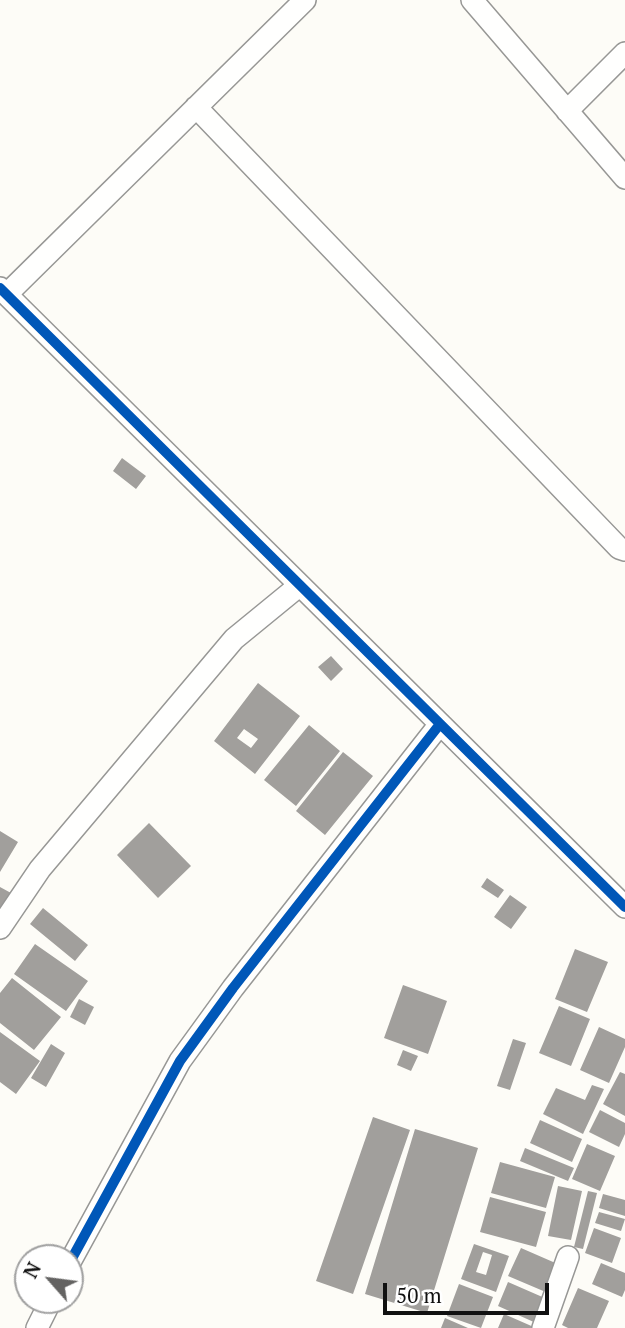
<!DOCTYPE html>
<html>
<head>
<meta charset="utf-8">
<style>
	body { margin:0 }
	#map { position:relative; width:625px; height:1328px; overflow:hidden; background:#fdfcf7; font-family:"PT Serif",serif }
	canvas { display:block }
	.north { position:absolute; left:14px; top:1244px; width:70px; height:70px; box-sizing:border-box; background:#fff; border:2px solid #a0a0a0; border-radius:50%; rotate:298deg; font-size:19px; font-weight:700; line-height:28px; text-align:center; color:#111 }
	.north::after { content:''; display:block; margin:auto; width:24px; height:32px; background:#646362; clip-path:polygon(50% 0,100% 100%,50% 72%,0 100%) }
	.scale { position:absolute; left:383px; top:1283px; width:166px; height:32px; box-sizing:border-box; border:4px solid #111; border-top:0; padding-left:9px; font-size:21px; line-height:24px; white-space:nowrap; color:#111; -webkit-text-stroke:5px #fff; paint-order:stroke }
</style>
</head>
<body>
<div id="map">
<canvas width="625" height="1328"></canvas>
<div class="north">N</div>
<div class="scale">50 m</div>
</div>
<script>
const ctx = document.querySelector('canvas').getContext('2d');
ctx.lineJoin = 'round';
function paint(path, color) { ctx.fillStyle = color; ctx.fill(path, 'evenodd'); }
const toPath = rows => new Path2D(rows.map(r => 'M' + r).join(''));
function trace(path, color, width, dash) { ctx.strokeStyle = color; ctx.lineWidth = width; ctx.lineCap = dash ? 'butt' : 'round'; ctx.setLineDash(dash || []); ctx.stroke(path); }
const building = toPath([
	[122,458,146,476,136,489,113,471],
	[331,656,343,669,331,681,318,667],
	[258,683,300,716,255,774,214,741],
	[244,729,258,739,251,748,237,738],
	[309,725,340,751,296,806,264,780],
	[343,752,373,776,325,835,296,811],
	[149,823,191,866,158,898,117,855],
	[0,831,18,842,0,872],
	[487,878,504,890,498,898,481,887],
	[0,887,11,893,0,914],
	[510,895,527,907,511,929,494,917],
	[43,908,88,945,75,961,30,924],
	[35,944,88,981,66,1011,14,974],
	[575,949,608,962,587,1012,555,999],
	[12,978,61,1017,34,1050,0,1023,0,993],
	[403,985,447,1001,428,1054,384,1038],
	[79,999,94,1007,85,1025,70,1017],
	[559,1006,590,1019,571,1066,539,1053],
	[599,1027,625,1039,625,1047,609,1083,580,1070],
	[0,1032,40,1061,16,1094,0,1082],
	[513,1039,526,1043,510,1090,497,1086],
	[51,1044,65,1053,46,1087,31,1078],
	[403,1050,418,1056,411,1071,397,1065],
	[620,1072,625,1074,625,1116,603,1104],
	[592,1085,604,1089,583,1134,543,1114,556,1088,585,1100],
	[600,1110,625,1123,625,1134,619,1147,589,1132],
	[373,1117,410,1130,353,1294,316,1281],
	[540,1120,582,1139,572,1162,530,1143],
	[415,1129,478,1148,427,1313,365,1294],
	[587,1144,615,1156,600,1191,572,1179],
	[525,1148,574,1168,568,1181,520,1161],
	[500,1162,555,1177,546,1208,491,1193],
	[558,1186,582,1191,571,1240,548,1236],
	[588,1191,597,1193,583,1249,574,1247],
	[603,1194,625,1200,625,1216,599,1208],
	[490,1197,546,1212,536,1247,480,1232],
	[599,1212,625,1219,621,1231,595,1223],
	[594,1228,621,1238,612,1263,585,1253],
	[474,1244,509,1256,496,1292,461,1279],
	[483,1252,492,1255,486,1275,476,1272],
	[521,1248,560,1265,548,1293,508,1276],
	[601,1263,625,1273,625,1290,622,1297,592,1284],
	[508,1282,547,1299,536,1323,498,1306],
	[459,1284,493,1297,481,1328,447,1316],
	[578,1288,609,1301,597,1328,568,1328,562,1325],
	[504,1314,536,1328,498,1328],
	[445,1318,468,1328,441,1328]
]);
const street = toPath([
	[472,0,625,178],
	[196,107,619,548,625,550],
	[567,111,625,53],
	[0,288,625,907],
	[7,294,305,0],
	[0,928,40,869,234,639,300,585],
	[70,1262,180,1061,233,988,440,724],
	[37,1328,51,1300],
	[543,1328,568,1257]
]);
const cycleway = toPath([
	[0,288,625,907],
	[70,1262,180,1061,233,988,440,724]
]);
paint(building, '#a19f9c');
trace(street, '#979795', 24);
trace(street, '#fffffe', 21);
trace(cycleway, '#0057b8', 10);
</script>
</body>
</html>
